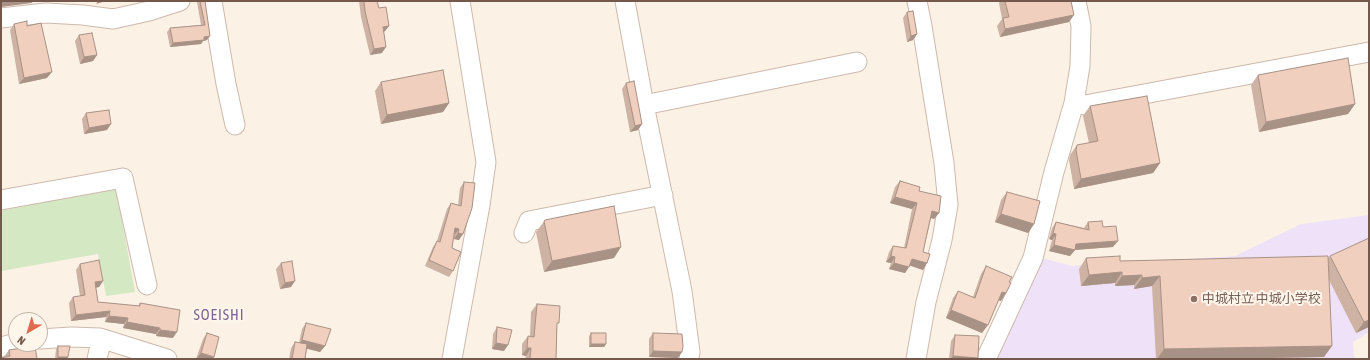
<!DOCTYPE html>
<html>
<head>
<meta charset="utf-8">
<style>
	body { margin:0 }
	#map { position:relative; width:1370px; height:360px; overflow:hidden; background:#fbf2e5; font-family:"Asap Condensed",sans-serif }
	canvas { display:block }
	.frame { position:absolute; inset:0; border:2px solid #73584b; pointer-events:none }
	.north { position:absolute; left:8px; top:312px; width:40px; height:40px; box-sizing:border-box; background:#fef6eb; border:1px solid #c6b7ab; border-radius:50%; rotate:218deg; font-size:11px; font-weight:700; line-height:16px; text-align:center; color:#73584b }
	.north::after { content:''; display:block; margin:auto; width:14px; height:18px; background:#e0694f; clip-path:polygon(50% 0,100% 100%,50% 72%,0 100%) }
</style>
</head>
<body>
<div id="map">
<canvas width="1370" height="360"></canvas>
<div class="frame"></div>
<div class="north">N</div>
</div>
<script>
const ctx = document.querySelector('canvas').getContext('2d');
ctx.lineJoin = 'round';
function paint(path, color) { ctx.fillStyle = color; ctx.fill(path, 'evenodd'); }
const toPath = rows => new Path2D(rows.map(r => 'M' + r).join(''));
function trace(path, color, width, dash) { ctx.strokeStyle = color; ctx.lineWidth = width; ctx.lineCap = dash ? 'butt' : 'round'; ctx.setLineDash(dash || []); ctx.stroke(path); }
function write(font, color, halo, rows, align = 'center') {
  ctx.font = font + ' "Asap Condensed","Noto Sans JP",sans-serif'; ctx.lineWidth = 4; ctx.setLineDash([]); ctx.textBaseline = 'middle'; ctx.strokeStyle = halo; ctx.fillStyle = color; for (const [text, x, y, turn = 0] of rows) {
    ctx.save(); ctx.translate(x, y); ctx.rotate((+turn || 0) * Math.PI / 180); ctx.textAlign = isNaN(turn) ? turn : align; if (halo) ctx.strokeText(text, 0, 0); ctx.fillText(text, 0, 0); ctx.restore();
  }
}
const education = toPath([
	[1369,215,1369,332,1353,342,1354,359,994,359,1038,257,1072,266,1235,256,1301,224]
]);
const green = toPath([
	[116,187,135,292,106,296,98,254,1,271,1,211]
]);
const minor = toPath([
	[212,1,226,84,235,125],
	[625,1,644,105,682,291,690,352,689,359],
	[1,18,46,13,83,15,113,19,149,11,180,1],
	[1074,103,1085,105,1369,52],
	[644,105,857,62],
	[1,200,123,178,147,285],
	[524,233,529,221,663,195],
	[40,339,71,337,100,338,167,359],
	[1,347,16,343],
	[97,359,100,346,100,338],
	[452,359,480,205,486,162,460,1],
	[916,359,926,302,942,240,948,205,944,163,922,26,917,1],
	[986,359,1033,258,1054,172,1074,103,1080,66,1081,26,1076,1]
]);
const wall = toPath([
	[198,1,205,1,207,40,203,41,201,44,170,47,167,32,170,28,201,25,197,2],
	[359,1,377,1,379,8,389,26,385,31,384,32,382,53,370,55,361,17],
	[1000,1,1071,1,1069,22,1000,37,997,26,1002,19,999,3],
	[907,12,917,34,913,40,907,42,903,18],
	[14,24,27,26,47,78,19,84,10,30],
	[79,35,97,55,93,61,80,64,75,41],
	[1258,75,1355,104,1348,114,1259,132,1251,85],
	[381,82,449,103,443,112,381,124,375,91],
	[626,83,642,124,638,130,630,132,622,89],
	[1090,106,1160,163,1153,173,1074,189,1069,160,1070,155,1077,145,1089,143,1083,116],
	[86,113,107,130,84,134,82,119],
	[900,181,919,191,939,213,934,219,931,218,923,252,923,270,910,265,905,273,889,269,891,263,886,262,889,252,893,246,904,248,912,209,890,203,895,187],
	[464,182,459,240,454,239,454,235,452,248,453,271,449,277,425,266,433,247,437,241,447,209,451,203,458,205,460,188],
	[1007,192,1034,224,1028,233,995,222,1001,200],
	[545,220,614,258,544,272,536,232],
	[1056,222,1084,228,1088,222,1103,227,1113,247,1075,250,1070,256,1049,251,1052,240,1049,239,1052,228],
	[1330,256,1369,327,1356,333,1329,280,1324,357,1210,359,1156,359,1152,286,1134,289,1134,285,1115,286,1115,283,1081,286,1079,269,1086,258,1120,261,1328,259],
	[281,263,291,287,280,289,276,269],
	[80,264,103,281,99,287,96,288,98,302,138,306,140,303,173,338,156,336,156,334,123,328,124,324,105,322,106,317,71,321,69,303,73,297,80,296,76,270],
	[986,266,1001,301,998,300,982,333,946,318,953,298,958,291,973,297,981,274],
	[537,304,557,326,556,359,525,359,526,356,522,355,522,344,528,336,530,336,531,312],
	[306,323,325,346,320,352,307,349,305,359,289,359,291,348,295,342,299,343,302,329],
	[497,327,504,351,492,349,493,334],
	[207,333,214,357,196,359,203,339],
	[591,333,606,344,604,347,589,347,589,336],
	[653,333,678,358,649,357,649,339],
	[955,335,978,358,977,359,949,359,951,341],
	[58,346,67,359,70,359,55,359,56,349],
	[9,350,37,359,3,358]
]);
const shadedWall = toPath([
	[1,1,33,1,32,3,1,7],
	[98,1,106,1,96,4],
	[1074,15,1069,22,1000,37,1005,29],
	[389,26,385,31,379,33,383,27],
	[917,34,913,40,907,42,911,36],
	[210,36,207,40,203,41,201,44,170,47,173,43],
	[386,47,382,53,370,55,374,49],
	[97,55,93,61,80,64,84,57],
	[52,72,47,78,19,84,24,78],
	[449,103,443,112,381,124,387,115],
	[1355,104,1348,114,1259,132,1266,122],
	[111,124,107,130,84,134,89,128],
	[642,124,638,130,630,132,635,126],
	[1160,163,1153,173,1074,189,1081,179],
	[895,197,917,203,912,209,890,203],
	[932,211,939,213,934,219,928,217],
	[1001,214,1034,224,1028,233,995,222],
	[455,228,459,229,454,235,451,234],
	[458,233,463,234,459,240,454,239],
	[1053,233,1056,234,1052,240,1049,239],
	[1118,241,1113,247,1074,250,1075,250,1070,256,1049,251,1054,245,1076,244],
	[621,247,614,258,544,272,552,261],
	[891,256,895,257,891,263,886,262],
	[912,259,927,263,923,270,908,265],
	[894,263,909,267,905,273,889,269],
	[1122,272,1115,283,1081,286,1089,275],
	[1142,275,1134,285,1115,286,1122,276],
	[1160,276,1152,286,1134,289,1142,278],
	[103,281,99,287,91,288,95,282],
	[295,281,291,287,280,289,285,283],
	[1002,292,1006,293,1001,301,996,299],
	[951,310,988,325,982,333,946,318],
	[110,311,106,317,71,321,76,315],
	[109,316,128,318,124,324,105,322],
	[1369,320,1369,327,1356,333,1364,322],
	[127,322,160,328,156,334,123,328],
	[160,330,177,332,173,338,156,336],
	[302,340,325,346,320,352,298,346],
	[496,343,508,345,504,351,492,349],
	[591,344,606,344,604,347,589,347],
	[1332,346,1324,357,1210,359,1157,359,1164,349],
	[527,348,531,348,526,356,522,355],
	[653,351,682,352,678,358,649,357],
	[201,353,214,357,213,359,196,359],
	[953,356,978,358,977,359,951,359],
	[58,357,68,357,67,359,65,358,65,359,56,359]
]);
const building = toPath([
	[200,1,205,1,210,36,204,37,204,40,173,43,170,28,205,25,200,1],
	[364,1,377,1,379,8,386,7,389,26,383,27,386,47,374,49,365,11,364,1],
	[1005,1,1071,1,1074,15,1005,29,1003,18,1009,17,1005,1],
	[913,11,917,34,911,36,907,12,913,11],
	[27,21,27,26,41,23,52,72,24,78,14,24,27,21],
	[92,33,97,55,84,57,79,35,92,33],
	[1348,58,1355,104,1266,122,1258,75,1348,58],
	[443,70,449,103,387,115,381,82,443,70],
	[634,81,642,124,635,126,626,83,634,81],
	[1147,96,1160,163,1081,179,1076,150,1077,145,1098,141,1090,106,1147,96],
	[109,110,111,124,89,128,86,113,109,110],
	[900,181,920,187,919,191,941,196,939,213,932,211,923,252,930,254,927,263,912,259,909,267,894,263,895,257,891,256,893,246,906,248,917,203,895,197,900,181],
	[464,182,475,183,472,208,463,234,458,233,459,229,455,228,452,248,461,252,453,271,429,260,437,241,440,242,451,203,461,206,464,182],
	[1007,192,1040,201,1034,224,1001,214,1007,192],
	[614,206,621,247,552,261,544,221,545,220,614,206],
	[1102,221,1103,227,1116,226,1118,241,1076,244,1075,250,1054,245,1056,234,1053,233,1056,222,1089,230,1088,222,1102,221],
	[1369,238,1369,320,1364,322,1330,256,1369,238],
	[1120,256,1120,261,1328,256,1332,346,1164,349,1160,276,1142,278,1142,275,1122,276,1122,272,1089,275,1086,258,1120,256],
	[99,260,103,281,95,282,98,302,140,306,140,303,180,310,177,332,160,330,160,328,127,322,128,318,109,316,110,311,76,315,73,297,85,295,80,264,99,260],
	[292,261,295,281,285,283,281,263,292,261],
	[986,266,1012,277,1009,282,1011,283,1006,293,1002,292,988,325,951,310,958,291,975,298,986,266],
	[537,304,560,306,559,323,557,323,556,359,530,359,531,348,527,348,528,336,534,337,537,304],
	[306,323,331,329,325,346,302,340,306,323],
	[497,327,512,330,508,345,496,343,497,327],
	[207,333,219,337,214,357,201,353,207,333],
	[591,333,606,333,606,344,591,344,591,333],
	[653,333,682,334,683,346,682,352,653,351,653,333],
	[955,335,979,336,978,358,953,356,955,335],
	[295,342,307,344,305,359,292,359,295,342],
	[35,346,37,359,1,359,1,358,10,356,9,350,35,346],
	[58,346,70,346,68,357,58,357,58,346]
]);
const markers = [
	[1194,299,4,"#8d6e63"]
];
const educationNames = [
	["中城村立 中城小学校",1202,299]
];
const quarterNames = [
	["SOEISHI",219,315]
];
paint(education, '#efe2f8');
paint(green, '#d4e8c4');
trace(minor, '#cdb9ac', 21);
trace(minor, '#fff', 19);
paint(wall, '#ceb2a3');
paint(shadedWall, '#a89185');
paint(building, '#f0cfbe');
trace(building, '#a89185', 1);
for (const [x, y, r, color] of markers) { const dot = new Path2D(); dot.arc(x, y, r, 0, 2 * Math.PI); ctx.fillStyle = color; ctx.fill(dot); trace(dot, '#fef6eb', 1.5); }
write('13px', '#785e54', '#fef6eb', educationNames, 'left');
ctx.letterSpacing = '1px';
write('15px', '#7e638f', '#fef6eb', quarterNames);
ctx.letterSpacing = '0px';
</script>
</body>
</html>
